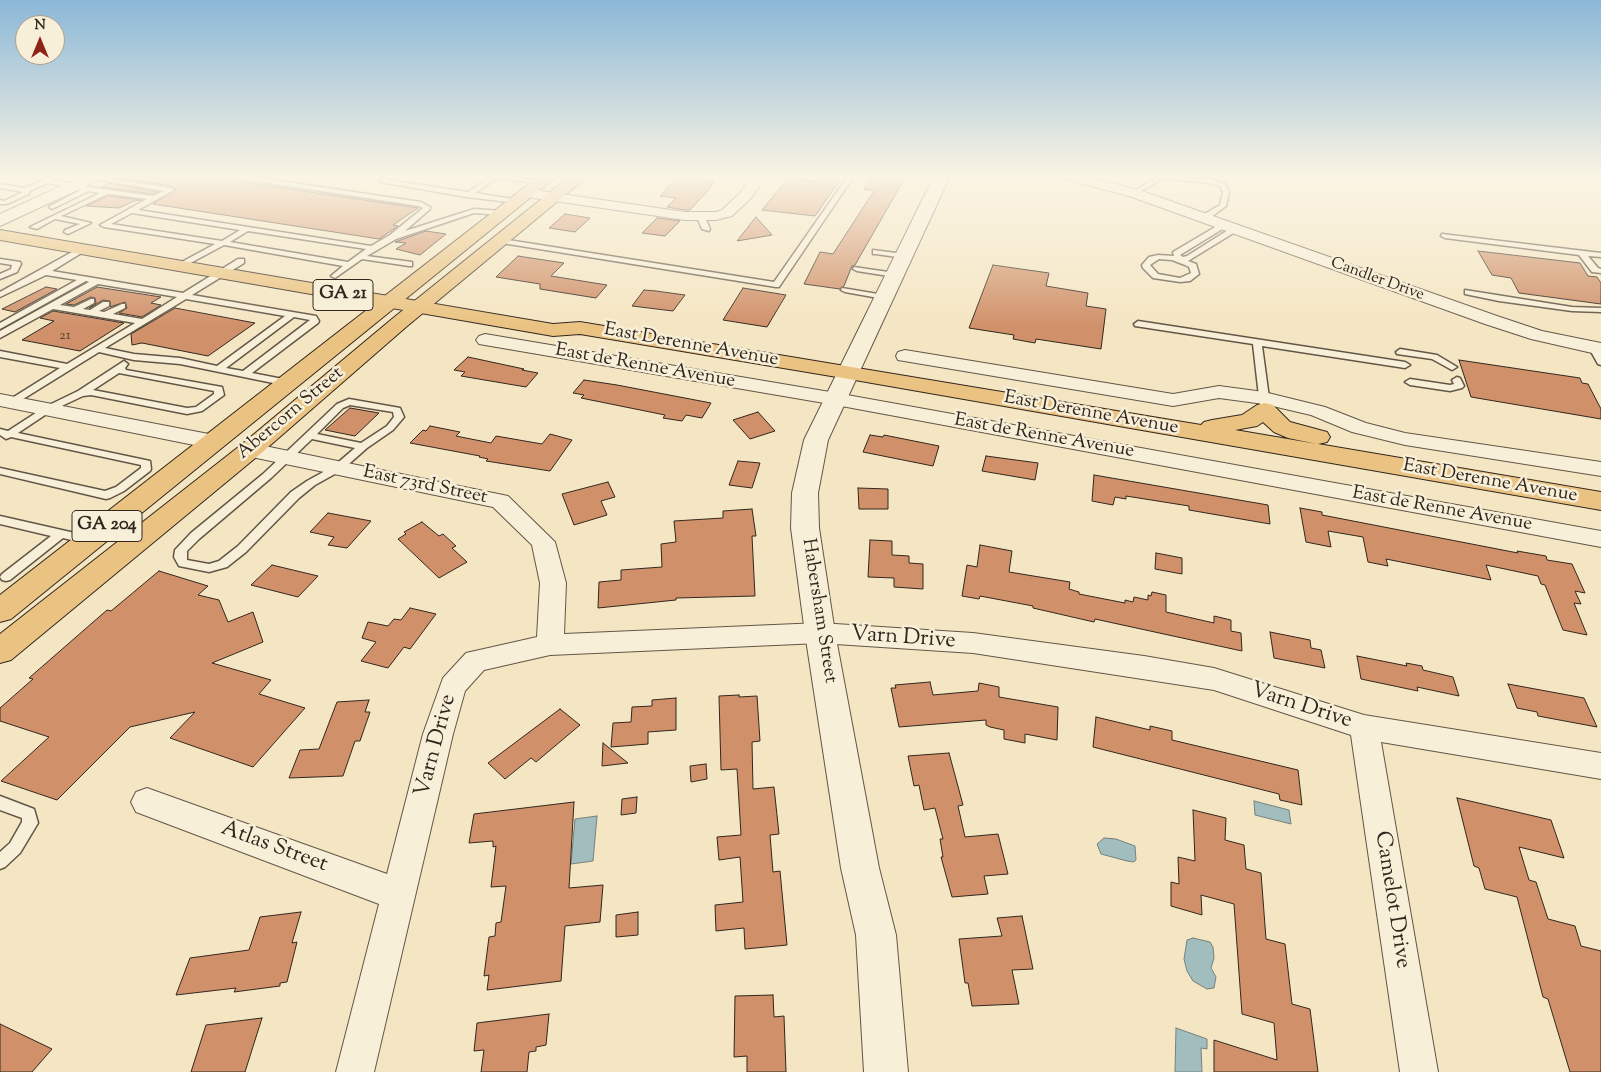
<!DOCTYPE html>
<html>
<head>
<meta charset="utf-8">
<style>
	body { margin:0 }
	#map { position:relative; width:1601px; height:1072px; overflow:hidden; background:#f5e6c3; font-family:"Sorts Mill Goudy",serif }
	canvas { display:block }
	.north { position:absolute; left:15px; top:15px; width:50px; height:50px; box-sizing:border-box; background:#f8efd8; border:1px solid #a99f8e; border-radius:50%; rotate:0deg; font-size:14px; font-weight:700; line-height:20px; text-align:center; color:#32261e }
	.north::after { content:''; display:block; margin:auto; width:18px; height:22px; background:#8f2418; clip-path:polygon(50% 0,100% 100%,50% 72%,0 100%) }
</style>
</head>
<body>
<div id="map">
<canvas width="1601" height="1072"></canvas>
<div class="north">N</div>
</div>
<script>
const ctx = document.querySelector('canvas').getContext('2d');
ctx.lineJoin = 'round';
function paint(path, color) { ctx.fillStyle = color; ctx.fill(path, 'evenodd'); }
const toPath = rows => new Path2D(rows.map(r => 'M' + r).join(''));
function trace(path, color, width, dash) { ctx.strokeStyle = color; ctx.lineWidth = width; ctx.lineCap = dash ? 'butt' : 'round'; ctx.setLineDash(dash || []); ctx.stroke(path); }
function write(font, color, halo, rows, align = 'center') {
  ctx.font = font + ' "Sorts Mill Goudy",serif'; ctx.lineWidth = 5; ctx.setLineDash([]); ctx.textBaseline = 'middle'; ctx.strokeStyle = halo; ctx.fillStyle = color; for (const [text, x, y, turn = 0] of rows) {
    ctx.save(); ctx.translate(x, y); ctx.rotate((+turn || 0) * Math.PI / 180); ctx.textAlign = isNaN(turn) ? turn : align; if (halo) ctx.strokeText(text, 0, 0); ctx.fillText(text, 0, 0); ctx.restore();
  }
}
const water = toPath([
	[1254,801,1289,810,1291,824,1255,815,1254,801],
	[597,816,593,861,571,864,575,819,597,816],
	[1104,838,1116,839,1135,846,1136,860,1134,862,1127,861,1101,854,1097,844,1104,838],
	[1193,938,1210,942,1213,947,1214,958,1211,968,1216,977,1214,988,1207,989,1193,981,1187,971,1184,959,1187,940,1193,938],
	[1176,1028,1207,1039,1207,1049,1201,1048,1202,1072,1175,1072,1176,1028]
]);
const building = toPath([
	[125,176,201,176,418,208,393,225,398,226,379,239,153,204,176,189,171,186,119,178,125,176],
	[790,176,797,180,815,182,820,178,840,180,815,216,762,210,790,176],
	[873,176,906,176,855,265,852,266,844,286,840,289,804,284,820,252,833,254,874,191,864,189,873,176],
	[677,177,693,178,715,181,710,186,712,186,690,210,685,210,667,207,676,198,660,196,677,177],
	[109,183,158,192,153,194,101,187,109,183],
	[108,196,141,200,134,201,119,208,86,206,108,196],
	[565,214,590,218,575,232,549,228,565,214],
	[756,217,772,235,737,241,756,217],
	[657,218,680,221,665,236,642,233,657,218],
	[426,231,446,234,420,255,396,249,406,243,395,242,426,231],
	[1478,251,1580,263,1588,276,1597,277,1601,283,1601,304,1519,293,1511,278,1492,275,1478,251],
	[518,256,564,263,551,276,607,285,596,298,540,289,540,284,496,277,518,256],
	[993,265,1049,273,1046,286,1088,293,1086,306,1106,309,1101,349,1036,339,1035,343,1013,339,1014,335,969,328,993,265],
	[46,287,57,289,15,312,2,309,46,287],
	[97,287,161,297,151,303,161,305,142,317,119,313,127,308,125,302,110,307,110,301,103,300,90,308,89,308,96,303,95,298,91,297,74,305,66,304,97,287],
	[743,288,786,295,767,327,723,320,743,288],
	[644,290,656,291,685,295,673,311,632,306,644,290],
	[175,308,255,323,208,356,142,343,132,345,131,334,175,308],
	[53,311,124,323,80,351,22,340,54,321,40,318,53,311],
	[468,357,524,369,522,370,538,373,526,387,461,376,465,372,454,370,468,357],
	[1459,360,1580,378,1582,383,1588,384,1601,409,1601,419,1471,397,1459,360],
	[584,380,617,385,711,403,702,418,686,415,682,421,663,418,665,415,581,398,584,395,573,393,584,380],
	[350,408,379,413,355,436,325,430,350,408],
	[758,412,775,431,750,439,733,420,758,412],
	[430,426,460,432,456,436,491,443,496,436,542,444,550,434,572,440,550,471,486,461,488,459,479,457,480,456,410,443,423,430,426,431,430,426],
	[870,435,883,437,884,435,939,446,933,466,863,452,870,435],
	[986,456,1038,463,1035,480,982,471,986,456],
	[738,461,760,463,752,488,729,485,738,461],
	[1094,475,1268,505,1270,524,1189,510,1189,506,1126,496,1126,499,1115,497,1113,505,1092,501,1094,475],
	[608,482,615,497,601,501,607,515,574,525,562,494,608,482],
	[858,488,888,489,888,509,859,509,858,488],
	[1300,508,1322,512,1322,515,1518,553,1517,551,1546,556,1547,560,1572,564,1585,593,1575,591,1581,604,1574,603,1587,635,1563,630,1545,585,1541,584,1538,576,1486,565,1491,580,1386,559,1388,566,1368,562,1363,537,1328,531,1331,547,1306,542,1300,508],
	[752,509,756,536,752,536,755,596,676,598,676,600,598,608,599,582,621,580,621,570,662,567,661,544,676,542,674,521,723,518,723,511,752,509],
	[328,513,371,521,347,548,328,545,334,537,310,532,328,513],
	[422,522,439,536,443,534,456,546,452,548,467,562,439,578,398,539,406,534,404,532,422,522],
	[870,540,892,541,892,555,909,556,909,563,923,564,923,589,894,587,894,578,868,577,870,540],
	[980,545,1012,551,1009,572,1070,582,1069,589,1079,592,1079,594,1125,603,1125,600,1133,602,1134,597,1148,600,1148,595,1151,596,1152,592,1166,595,1166,612,1214,623,1214,616,1231,620,1231,631,1241,633,1242,651,1095,619,1094,622,1033,608,1033,606,980,596,979,599,962,596,967,565,977,567,980,545],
	[1156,553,1182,558,1182,574,1155,569,1156,553],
	[272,565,318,576,298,597,251,585,272,565],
	[159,571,208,586,198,595,219,600,228,622,253,612,263,642,212,663,271,680,259,694,305,708,253,767,170,738,195,712,130,727,57,800,1,781,49,737,0,721,0,708,33,679,29,678,107,610,111,611,159,571],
	[410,608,436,614,410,649,404,647,388,668,361,661,376,642,362,638,368,622,388,626,394,619,401,620,410,608],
	[1270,632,1310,640,1311,648,1321,650,1325,668,1274,658,1270,632],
	[1357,656,1407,666,1406,663,1422,666,1423,670,1453,677,1459,696,1417,687,1418,691,1361,679,1357,656],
	[930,682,933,695,978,691,979,683,999,687,999,697,1058,707,1057,740,1025,734,1025,743,1004,739,1004,730,990,727,986,725,986,720,899,727,891,688,896,688,895,685,930,682],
	[1508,684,1584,698,1597,727,1538,716,1537,712,1517,708,1508,684],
	[739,695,739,697,757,696,760,741,752,742,753,789,774,787,779,834,770,835,773,872,780,871,787,945,745,949,744,928,716,931,715,905,743,902,740,857,719,860,717,837,741,835,737,769,721,770,719,696,739,695],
	[676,698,676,730,648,732,648,744,611,747,613,723,631,722,632,707,652,706,652,700,676,698],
	[369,700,365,712,370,712,360,741,355,741,343,776,289,778,300,750,319,749,337,702,369,700],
	[560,709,580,725,536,762,531,758,505,779,488,763,560,709],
	[1096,717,1150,730,1150,726,1172,731,1172,740,1298,770,1302,805,1280,800,1279,794,1093,747,1096,717],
	[603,743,628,763,602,766,603,743],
	[949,753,963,805,958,806,965,837,998,834,1008,874,984,876,988,894,952,897,941,857,943,857,940,839,943,839,935,808,924,810,919,785,914,786,908,756,949,753],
	[706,764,707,779,691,782,690,766,706,764],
	[637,797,636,813,621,815,622,799,637,797],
	[1457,798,1551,820,1564,858,1519,847,1529,880,1536,882,1548,919,1575,926,1581,946,1601,951,1601,1072,1570,1072,1548,999,1543,997,1517,897,1485,889,1479,868,1474,866,1457,798],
	[574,802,569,888,603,885,600,922,565,926,561,981,487,990,489,975,484,976,489,937,495,936,496,923,501,922,506,886,491,887,496,846,493,847,493,841,469,843,474,814,574,802],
	[1193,810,1226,818,1225,840,1244,845,1246,869,1261,873,1266,939,1285,944,1292,1004,1310,1009,1318,1072,1214,1072,1214,1040,1277,1060,1274,1023,1242,1014,1234,904,1201,895,1202,915,1171,906,1171,882,1179,884,1178,857,1195,861,1193,810],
	[301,912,292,943,297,942,287,982,280,983,280,986,234,992,236,988,176,995,190,958,249,950,260,917,301,912],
	[638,912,638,935,616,937,616,915,638,912],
	[1022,916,1033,969,1012,970,1019,1004,972,1006,968,983,965,983,959,939,1002,936,997,918,1022,916],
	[773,995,774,1017,784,1016,786,1072,747,1072,747,1056,734,1057,735,996,773,995],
	[549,1014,546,1045,536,1047,536,1051,529,1052,527,1072,481,1072,484,1050,474,1051,477,1023,549,1014],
	[262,1018,245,1072,191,1072,206,1025,262,1018],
	[0,1024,52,1049,32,1072,0,1072,0,1024]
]);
const service = toPath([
	[53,176,56,178,54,180,88,187,153,196,164,191,88,178,91,176,171,188,174,190,138,210,371,246,390,235,423,208,419,206,234,178,231,176,246,176,421,202,430,207,430,209,405,231,474,209,501,211,505,213,501,215,474,213,396,239,367,256,412,262,412,266,409,266,362,259,335,278,331,276,343,266,224,245,181,268,177,266,178,264,215,244,104,227,100,225,147,199,108,194,61,216,91,223,68,234,64,232,65,230,80,224,55,219,37,229,30,227,100,193,89,191,52,209,49,207,50,206,81,190,48,183,30,191,29,194,7,204,0,204,0,200,4,201,23,192,0,188,0,184,25,188,53,176],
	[132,213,240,230,222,241,111,224,132,213],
	[248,231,366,249,348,262,230,242,248,231],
	[387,176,395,176,389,180,468,192,492,176,509,176,544,182,541,184,497,178,475,193,519,200,519,202,517,203,467,197,380,182,380,180,387,176],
	[794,176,813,176,818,178,815,180,797,178,794,176],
	[848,176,854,176,779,287,776,287,502,243,498,241,502,239,774,282,848,176],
	[1159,176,1208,179,1225,184,1229,192,1226,206,1207,220,1201,220,1201,216,1220,205,1223,192,1220,186,1208,183,1164,178,1136,194,1131,193,1159,176],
	[698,215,705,217,710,229,709,231,702,229,697,217,698,215],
	[1222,223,1229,225,1180,255,1183,257,1187,256,1233,227,1240,229,1188,261,1196,264,1199,274,1190,281,1180,282,1153,278,1143,268,1142,265,1149,257,1158,255,1174,256,1173,252,1222,223],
	[1159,259,1172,260,1185,265,1189,267,1191,273,1180,278,1158,274,1150,265,1159,259],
	[1442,234,1601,253,1601,257,1588,256,1598,268,1601,269,1601,273,1592,272,1579,255,1445,238,1441,236,1442,234],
	[81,247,88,249,52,271,183,293,238,259,244,259,244,263,192,295,316,316,319,321,318,323,252,373,288,380,293,383,288,386,180,364,134,360,99,352,15,404,9,404,9,400,60,368,0,357,0,351,67,364,135,323,53,309,0,338,0,331,89,282,86,281,0,329,0,323,77,280,46,275,0,297,0,292,81,247],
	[98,284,177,297,142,319,113,314,125,308,125,304,122,304,104,312,99,311,109,306,109,302,103,302,90,310,83,309,94,303,94,299,91,299,74,307,60,305,98,284],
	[186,299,285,316,217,366,180,358,134,354,105,348,186,299],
	[294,317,310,320,243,371,226,368,294,317],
	[873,250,904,254,908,256,904,258,876,254,873,254,873,250],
	[0,259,20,262,21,264,17,272,0,279,0,274,11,269,12,265,0,263,0,259],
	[854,267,895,273,899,275,895,277,857,271,853,269,854,267],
	[842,288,884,295,888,297,884,299,845,292,841,290,842,288],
	[1465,290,1572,307,1601,308,1601,312,1572,311,1499,301,1465,294,1465,290],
	[1138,321,1405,362,1410,365,1405,368,1262,346,1270,405,1265,408,1260,405,1253,344,1135,326,1134,324,1138,321],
	[1593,345,1596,346,1601,354,1601,365,1598,364,1589,348,1593,345],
	[1400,349,1437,355,1457,367,1452,370,1432,359,1397,354,1396,352,1400,349],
	[124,361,128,364,125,368,126,370,222,387,224,395,202,411,187,414,91,395,83,396,51,411,18,433,150,461,151,469,150,471,124,491,110,498,106,499,0,474,0,468,105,491,116,487,141,468,141,465,11,437,6,439,0,435,0,429,8,431,45,407,78,391,124,361],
	[119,373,214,391,214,394,196,407,187,408,93,390,119,373],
	[1457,377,1460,378,1464,386,1462,388,1450,391,1410,385,1405,382,1410,379,1450,385,1454,384,1452,380,1457,377],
	[349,399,400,408,404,417,393,430,367,448,342,470,315,485,299,498,246,552,227,567,209,572,179,566,174,557,175,550,191,533,263,474,337,404,349,399],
	[350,405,393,412,394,417,387,426,361,443,317,434,343,408,350,405],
	[312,439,355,448,334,466,307,481,291,492,238,546,219,561,209,564,187,560,187,551,199,539,271,478,312,439],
	[0,516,88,536,94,540,88,544,63,538,10,580,6,581,2,580,0,577,2,574,51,536,0,524,0,516],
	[0,796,34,809,38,823,20,853,5,867,0,869,0,852,10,843,22,822,22,818,0,810,0,796]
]);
const minor = toPath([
	[752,176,766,176,751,198,732,216,716,220,685,220,527,197,520,193,527,189,685,212,716,212,722,210,741,192,752,176],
	[1062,176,1084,176,1139,190,1497,316,1542,331,1601,343,1601,355,1531,339,1485,324,1129,196,1064,179,1062,176],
	[485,334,836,393,1601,531,1601,547,836,405,479,344,476,340,479,336,485,334],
	[905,350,1173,394,1219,386,1264,392,1325,407,1366,423,1405,433,1601,462,1601,476,1405,445,1352,432,1311,415,1264,404,1219,398,1173,406,898,360,896,356,898,352,905,350],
	[0,394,214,435,221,437,225,442,221,447,214,449,0,406,0,394],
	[250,443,508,496,555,542,566,583,564,634,820,623,973,633,1144,656,1214,668,1364,715,1601,753,1601,779,1381,742,1438,1072,1400,1072,1351,735,1214,690,973,653,820,643,550,655,484,670,465,691,453,734,374,1072,336,1072,379,904,136,812,131,802,136,792,147,788,387,874,423,734,443,678,466,653,537,637,540,583,532,545,493,507,242,455,239,450,242,445,250,443]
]);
const tertiary = toPath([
	[83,176,103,176,101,179,0,226,0,214,83,176],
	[934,176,950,176,828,440,818,493,819,528,835,633,879,868,896,935,908,1072,864,1072,856,935,841,868,805,633,791,528,792,493,804,440,934,176]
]);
const primary = toPath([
	[539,176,557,176,11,619,0,622,0,595,539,176],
	[570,176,588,176,406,327,259,455,11,660,0,663,0,634,241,445,392,319,570,176]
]);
const trunk = toPath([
	[0,230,553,324,580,322,1201,425,1204,422,1212,420,1242,415,1257,405,1265,403,1273,405,1290,422,1327,432,1330,437,1327,442,1318,444,1601,492,1601,510,849,379,580,334,553,336,0,240,0,230],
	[1263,422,1274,432,1288,438,1317,444,1235,430,1257,426,1263,422]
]);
const farNumbernames = [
	["21",65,337]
];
const farStreetnames = [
	["Candler Drive",1377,280,20]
];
const shields = [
	[343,295,60],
	[107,526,70]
];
const shieldNames = [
	["GA 21",343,295],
	["GA 204",107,526]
];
const streetNames = [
	["East Derenne Avenue",691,346,10],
	["East de Renne Avenue",645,367,10],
	["Abercorn Street",291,414,-40],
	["East Derenne Avenue",1091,414,10],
	["East de Renne Avenue",1044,437,10],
	["East Derenne Avenue",1490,482,10],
	["East 73rd Street",425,486,12],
	["East de Renne Avenue",1442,510,10],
	["Habersham Street",818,611,81]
];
const nearStreetnames = [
	["Varn Drive",903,639,4],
	["Varn Drive",1301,707,18],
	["Varn Drive",437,746,-75],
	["Atlas Street",274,848,20],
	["Camelot Drive",1391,900,81]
];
paint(water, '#a1bdbe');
trace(water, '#75817e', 1);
paint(building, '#d0916a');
trace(building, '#32261e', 1);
trace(service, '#635647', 3);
trace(minor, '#635647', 2);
trace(tertiary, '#635647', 2);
trace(primary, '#32261e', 2);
trace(trunk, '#32261e', 2);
paint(service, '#f8efd8');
paint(minor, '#f8efd8');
paint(tertiary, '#f8efd8');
paint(primary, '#eac382');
paint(trunk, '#eac382');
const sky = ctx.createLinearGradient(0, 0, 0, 326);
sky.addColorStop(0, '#8bb8d7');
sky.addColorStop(0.54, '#faf4e4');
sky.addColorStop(1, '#faf4e400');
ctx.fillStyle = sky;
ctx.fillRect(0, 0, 1601, 326);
write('14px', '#5a4131', null, farNumbernames);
write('16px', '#32261e', '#f8efd8', farStreetnames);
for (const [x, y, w] of shields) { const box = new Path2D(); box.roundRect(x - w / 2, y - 15.5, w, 31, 4); ctx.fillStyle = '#f8efd8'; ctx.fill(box); trace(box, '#32261e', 1); }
write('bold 18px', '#32261e', null, shieldNames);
write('19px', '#32261e', '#f8efd8', streetNames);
write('22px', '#32261e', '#f8efd8', nearStreetnames);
</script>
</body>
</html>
